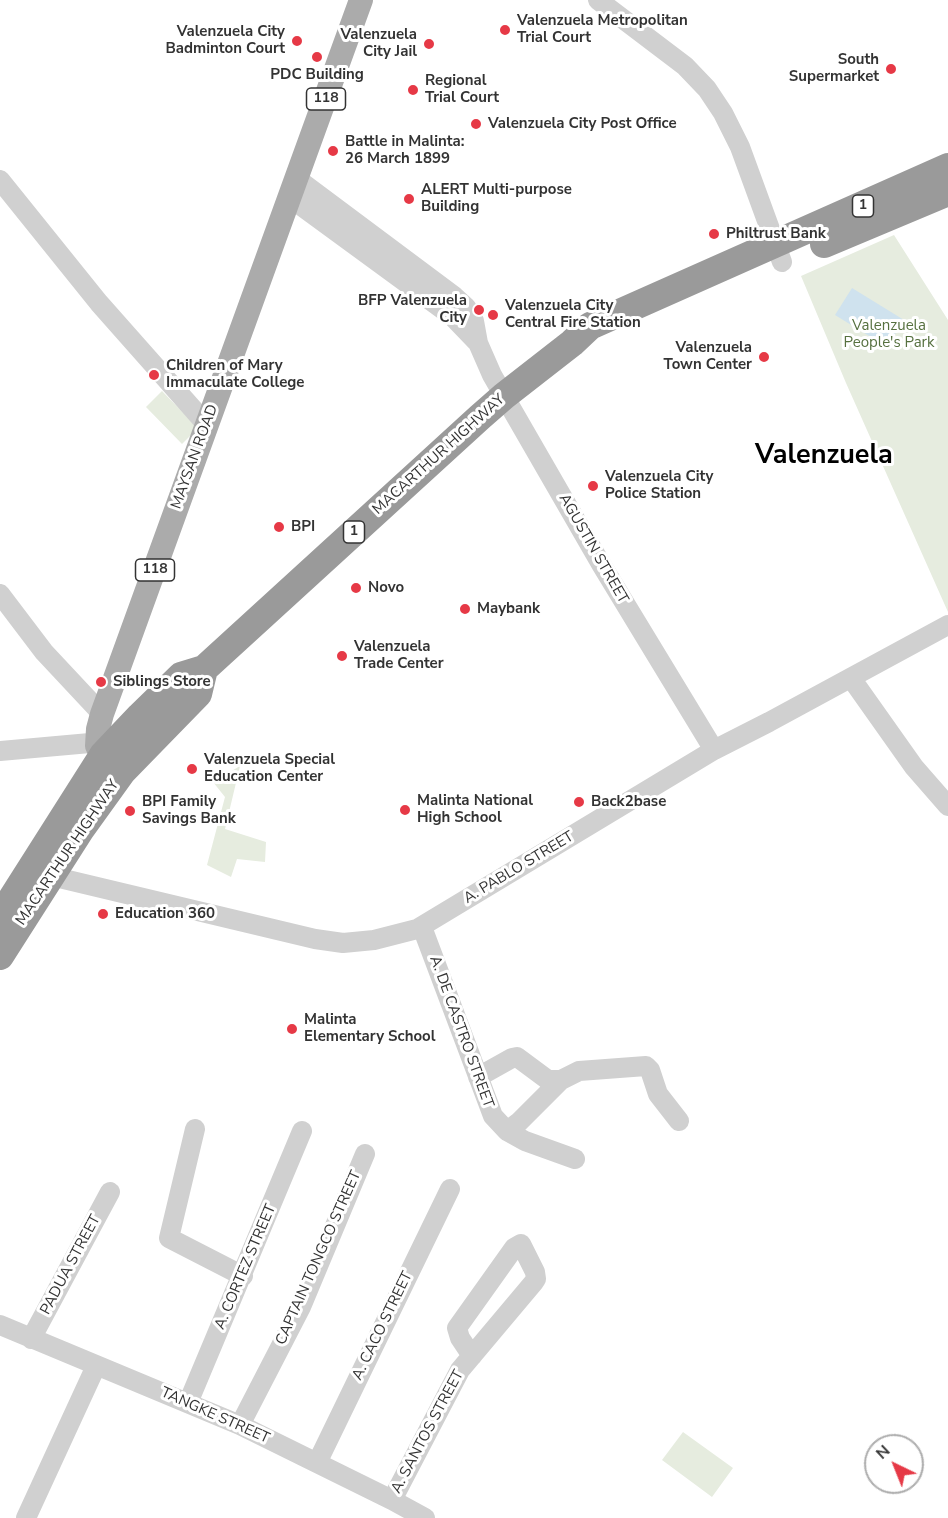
<!DOCTYPE html>
<html>
<head>
<meta charset="utf-8">
<style>
	body { margin:0 }
	#map { position:relative; width:948px; height:1518px; overflow:hidden; background:#fff; font-family:"Nunito Sans",sans-serif }
	canvas { display:block }
	.north { position:absolute; left:864px; top:1434px; width:60px; height:60px; box-sizing:border-box; background:#fff; border:2px solid #adadad; border-radius:50%; rotate:317deg; font-size:16px; font-weight:700; line-height:24px; text-align:center; color:#333 }
	.north::after { content:''; display:block; margin:auto; width:21px; height:27px; background:#e63946; clip-path:polygon(50% 0,100% 100%,50% 72%,0 100%) }
</style>
</head>
<body>
<div id="map">
<canvas width="948" height="1518"></canvas>
<div class="north">N</div>
</div>
<script>
const ctx = document.querySelector('canvas').getContext('2d');
ctx.lineJoin = 'round';
function paint(path, color) { ctx.fillStyle = color; ctx.fill(path, 'evenodd'); }
const toPath = rows => new Path2D(rows.map(r => 'M' + r).join(''));
function trace(path, color, width, dash) { ctx.strokeStyle = color; ctx.lineWidth = width; ctx.lineCap = dash ? 'butt' : 'round'; ctx.setLineDash(dash || []); ctx.stroke(path); }
function write(font, color, halo, rows, align = 'center') {
  ctx.font = font + ' "Nunito Sans",sans-serif'; ctx.lineWidth = 6; ctx.setLineDash([]); ctx.textBaseline = 'middle'; ctx.strokeStyle = halo; ctx.fillStyle = color; for (const [text, x, y, turn = 0] of rows) {
    ctx.save(); ctx.translate(x, y); ctx.rotate((+turn || 0) * Math.PI / 180); ctx.textAlign = isNaN(turn) ? turn : align; if (halo) ctx.strokeText(text, 0, 0); ctx.fillText(text, 0, 0); ctx.restore();
  }
}
const green = toPath([
	[894,235,948,320,948,612,846,383,801,276],
	[162,391,198,428,182,444,146,407],
	[240,766,225,829,266,842,265,862,237,859,231,877,207,865,225,797,213,782],
	[683,1432,733,1468,712,1497,662,1460]
]);
const water = toPath([
	[852,288,904,320,887,347,835,315]
]);
const minor = toPath([
	[598,0,685,66,707,89,723,113,740,147,782,262],
	[296,178,454,296,466,307,474,321,478,343,492,375,601,564,714,750],
	[0,180,99,303,207,425],
	[289,197,453,317,478,343],
	[0,594,44,652,102,714],
	[851,678,914,767,948,806],
	[0,751,90,743,97,746],
	[51,876,315,939,343,943,374,940,417,929,714,750,769,722,948,625],
	[422,927,493,1116,507,1131,525,1141,575,1159],
	[478,1077,512,1058,517,1057,548,1080,561,1080,579,1071,646,1066,650,1070,658,1094,679,1121],
	[195,1129,169,1238,243,1276],
	[507,1131,519,1122,561,1080],
	[0,1325,240,1425,392,1500,425,1518],
	[31,1339,110,1192],
	[188,1403,302,1131],
	[240,1425,301,1307,365,1154],
	[317,1463,450,1189],
	[392,1500,460,1370,534,1282,536,1279,535,1272,521,1244,514,1248,457,1328,460,1338,472,1356],
	[26,1518,96,1366]
]);
const major = toPath([
	[115,766,103,755,97,746,98,729,102,714,361,0]
]);
const highway = toPath([
	[824,244,948,192],
	[0,917,103,755,140,716,181,676,204,669,480,417,504,396,572,343,590,326,948,167],
	[0,956,81,829,122,772,198,694,204,669]
]);
const markers = [
	[505,30,6,"#e63946"],
	[297,41,6,"#e63946"],
	[429,44,6,"#e63946"],
	[317,57,6,"#e63946"],
	[891,69,6,"#e63946"],
	[413,90,6,"#e63946"],
	[476,124,6,"#e63946"],
	[333,151,6,"#e63946"],
	[409,199,6,"#e63946"],
	[714,234,6,"#e63946"],
	[479,310,6,"#e63946"],
	[493,315,6,"#e63946"],
	[764,357,6,"#e63946"],
	[154,375,6,"#e63946"],
	[593,486,6,"#e63946"],
	[279,527,6,"#e63946"],
	[356,588,6,"#e63946"],
	[465,609,6,"#e63946"],
	[342,656,6,"#e63946"],
	[101,682,6,"#e63946"],
	[192,769,6,"#e63946"],
	[579,802,6,"#e63946"],
	[405,810,6,"#e63946"],
	[130,811,6,"#e63946"],
	[103,914,6,"#e63946"],
	[292,1029,6,"#e63946"]
];
const shields = [
	[326,99,39],
	[863,206,21],
	[354,532,21],
	[155,570,39]
];
const shieldNames = [
	["118",326,99],
	["1",863,206],
	["1",354,532],
	["118",155,570]
];
const poiNames = [
	["Valenzuela Metropolitan",517,21],
	["Trial Court",517,38],
	["Valenzuela City",285,32,"right"],
	["Badminton Court",285,49,"right"],
	["Valenzuela",417,35,"right"],
	["City Jail",417,52,"right"],
	["South",879,60,"right"],
	["Supermarket",879,77,"right"],
	["PDC Building",317,75,"center"],
	["Regional",425,81],
	["Trial Court",425,98],
	["Valenzuela City Post Office",488,124],
	["Battle in Malinta:",345,142],
	["26 March 1899",345,159],
	["ALERT Multi-purpose",421,190],
	["Building",421,207],
	["Philtrust Bank",726,234],
	["BFP Valenzuela",467,301,"right"],
	["City",467,318,"right"],
	["Valenzuela City",505,306],
	["Central Fire Station",505,323],
	["Valenzuela",752,348,"right"],
	["Town Center",752,365,"right"],
	["Children of Mary",166,366],
	["Immaculate College",166,383],
	["Valenzuela City",605,477],
	["Police Station",605,494],
	["BPI",291,527],
	["Novo",368,588],
	["Maybank",477,609],
	["Valenzuela",354,647],
	["Trade Center",354,664],
	["Siblings Store",113,682],
	["Valenzuela Special",204,760],
	["Education Center",204,777],
	["Malinta National",417,801],
	["High School",417,818],
	["BPI Family",142,802],
	["Savings Bank",142,819],
	["Back2base",591,802],
	["Education 360",115,914],
	["Malinta",304,1020],
	["Elementary School",304,1037]
];
const parkNames = [
	["Valenzuela",889,326],
	["People's Park",889,343]
];
const streetNames = [
	["MACARTHUR HIGHWAY",439,455,-42],
	["MAYSAN ROAD",195,457,-70],
	["AGUSTIN STREET",593,549,60],
	["MACARTHUR HIGHWAY",68,853,-56],
	["A. PABLO STREET",519,868,-31],
	["A. DE CASTRO STREET",461,1032,70],
	["CAPTAIN TONGCO STREET",319,1258,-66],
	["PADUA STREET",71,1265,-62],
	["A. CORTEZ STREET",246,1267,-67],
	["A. CACO STREET",383,1326,-64],
	["TANGKE STREET",215,1416,24],
	["A. SANTOS STREET",428,1432,-62]
];
const townNames = [
	["Valenzuela",824,456]
];
paint(green, '#e6ecdf');
paint(water, '#cfe2ee');
trace(minor, '#d0d0d0', 20);
trace(major, '#ababab', 24);
trace(highway, '#9a9a9a', 28);
for (const [x, y, r, color] of markers) { const dot = new Path2D(); dot.arc(x, y, r, 0, 2 * Math.PI); ctx.fillStyle = color; ctx.fill(dot); trace(dot, '#fff', 2); }
for (const [x, y, w] of shields) { const box = new Path2D(); box.roundRect(x - w / 2, y - 11, w, 22, 4.5); ctx.fillStyle = '#fff'; ctx.fill(box); trace(box, '#333', 1.5); }
write('bold 14px', '#333', null, shieldNames);
write('bold 15px', '#333', '#fff', poiNames, 'left');
write('15px', '#56703f', '#fff', parkNames);
write('15px', '#333', '#fff', streetNames);
write('bold 27px', '#000', '#fff', townNames);
</script>
</body>
</html>
